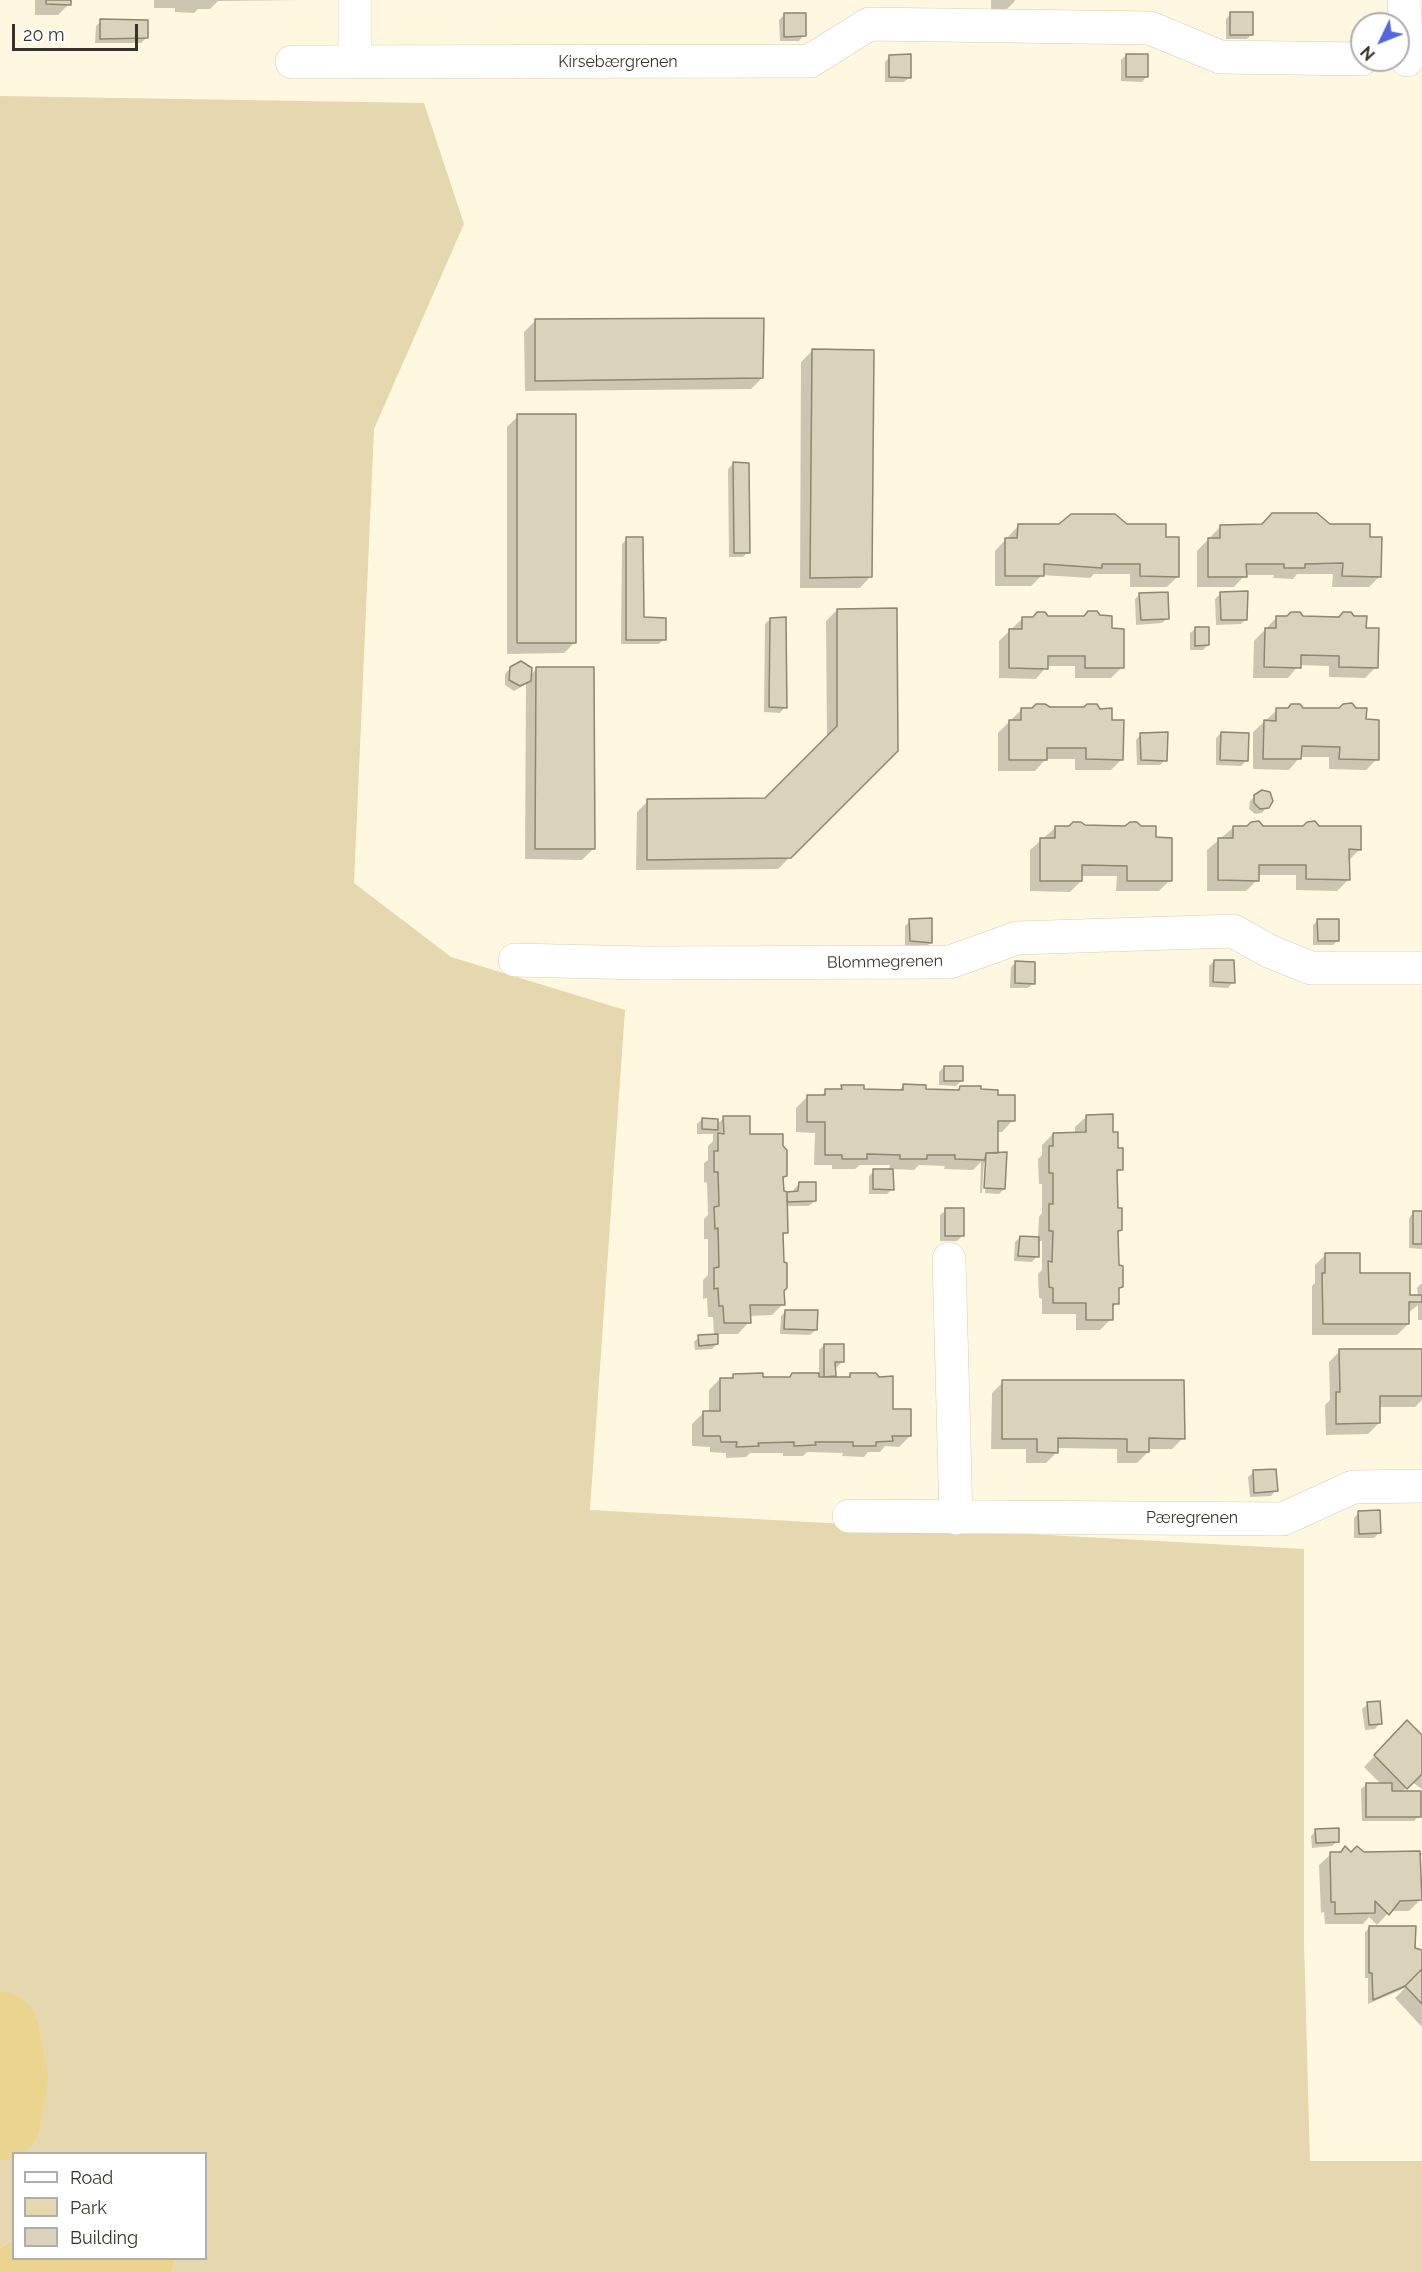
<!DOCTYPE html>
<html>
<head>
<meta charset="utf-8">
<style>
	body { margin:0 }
	#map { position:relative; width:1422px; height:2272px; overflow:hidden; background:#fff7df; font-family:Raleway,sans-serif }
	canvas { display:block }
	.legend { position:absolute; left:12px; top:2152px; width:195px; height:108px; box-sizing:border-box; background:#fff; border:2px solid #afaeaa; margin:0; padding:8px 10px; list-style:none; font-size:18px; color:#36342a }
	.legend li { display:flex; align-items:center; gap:12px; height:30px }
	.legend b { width:30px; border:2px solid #afaeaa }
	.north { position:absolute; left:1350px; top:12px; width:60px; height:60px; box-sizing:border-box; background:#fff; border:2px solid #afaeaa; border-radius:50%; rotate:227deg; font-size:16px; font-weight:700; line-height:24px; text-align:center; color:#36342a }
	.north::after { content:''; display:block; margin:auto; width:21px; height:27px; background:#5567dd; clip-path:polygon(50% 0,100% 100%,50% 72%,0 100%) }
	.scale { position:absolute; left:12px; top:24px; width:126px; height:27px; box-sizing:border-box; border:3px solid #36342a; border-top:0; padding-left:8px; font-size:18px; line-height:21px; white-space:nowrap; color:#36342a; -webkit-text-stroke:4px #fff; paint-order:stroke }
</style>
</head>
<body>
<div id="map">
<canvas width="1422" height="2272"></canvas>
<ul class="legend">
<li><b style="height:8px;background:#fff"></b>Road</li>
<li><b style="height:16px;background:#e5d8ae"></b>Park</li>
<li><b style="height:16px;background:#dad2bb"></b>Building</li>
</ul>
<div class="north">N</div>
<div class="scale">20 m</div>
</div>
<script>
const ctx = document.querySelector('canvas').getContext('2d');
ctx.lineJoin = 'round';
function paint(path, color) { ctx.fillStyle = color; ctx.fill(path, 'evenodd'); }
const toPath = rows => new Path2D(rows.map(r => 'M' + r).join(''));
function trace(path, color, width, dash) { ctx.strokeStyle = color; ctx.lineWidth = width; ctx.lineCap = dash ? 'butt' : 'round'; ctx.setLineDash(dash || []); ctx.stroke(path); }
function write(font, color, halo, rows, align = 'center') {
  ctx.font = font + ' Raleway,sans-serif'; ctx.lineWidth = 5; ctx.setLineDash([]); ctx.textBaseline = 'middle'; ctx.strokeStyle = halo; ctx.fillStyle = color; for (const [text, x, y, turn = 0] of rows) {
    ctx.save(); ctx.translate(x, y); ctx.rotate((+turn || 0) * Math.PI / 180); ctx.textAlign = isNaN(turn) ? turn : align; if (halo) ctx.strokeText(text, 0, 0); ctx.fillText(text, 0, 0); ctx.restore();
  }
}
const green = toPath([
	[0,96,424,103,464,224,374,429,354,883,451,957,625,1010,590,1510,1304,1549,1304,1942,1310,2161,1422,2161,1422,2272,172,2272,175,2259,206,2258,206,2154,14,2154,13,2240,0,2248]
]);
const water = toPath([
	[13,2240,14,2258,175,2259,172,2272,0,2272,0,2248]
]);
const shadow = toPath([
	[35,0,69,0,69,4,58,15,35,15],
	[154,0,302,0,218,1,210,9,198,9,194,13,175,12,175,8,154,8],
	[991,0,1015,0,1015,1,1004,12,999,12,999,9,991,9],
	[1231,14,1252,34,1247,39,1226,39,1226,19],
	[784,15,804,35,799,41,780,41,779,20],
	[101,21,146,38,141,43,95,43,96,26],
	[1126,55,1147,76,1142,82,1121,81,1121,60],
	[890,56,910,77,904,82,885,82,885,62],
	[535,321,762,378,751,389,525,391,524,332],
	[812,351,871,576,860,588,800,588,801,362],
	[518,416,575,642,564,653,507,654,507,427],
	[733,464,748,552,743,557,729,557,728,469],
	[1126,525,1165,538,1178,576,1167,587,1130,587,1130,574,1094,574,1090,578,1042,575,1031,586,995,586,995,551,1018,526],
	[1329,525,1368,539,1380,576,1369,587,1332,587,1333,574,1297,574,1293,579,1273,578,1274,575,1245,575,1234,587,1197,587,1197,551,1221,526],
	[627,539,642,618,664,639,659,644,621,644,622,544],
	[1140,594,1168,618,1162,623,1136,625,1135,599],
	[1220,594,1246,619,1241,624,1216,625,1215,599],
	[837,610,897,751,778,869,636,870,637,812,648,801,766,800,827,739,826,621],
	[1099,617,1110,630,1122,667,1111,678,1075,678,1075,666,1047,666,1036,679,999,678,999,641,1022,619],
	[1277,617,1354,617,1365,629,1376,667,1365,678,1329,677,1329,666,1299,665,1288,678,1253,678,1254,641],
	[770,619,785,707,780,713,764,712,765,624],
	[1196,628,1208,645,1203,650,1190,650,1190,633],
	[510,668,530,676,537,668,593,849,582,860,525,859,526,684,514,691,505,685,505,674],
	[1085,708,1110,722,1122,759,1111,770,1075,770,1075,759,1046,759,1035,771,998,771,998,733,1022,709],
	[1277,710,1355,710,1365,721,1377,759,1366,770,1329,769,1329,757,1300,757,1289,770,1253,769,1253,732],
	[1221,733,1247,760,1241,766,1216,765,1216,738],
	[1141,734,1165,760,1160,765,1137,765,1136,740],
	[1255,796,1267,807,1262,813,1255,814,1249,809,1250,801],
	[1056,827,1125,827,1154,839,1170,880,1159,891,1116,891,1117,876,1081,876,1081,881,1070,892,1030,891,1030,850],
	[1234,827,1318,827,1360,849,1349,860,1348,880,1337,891,1296,890,1296,875,1257,875,1257,880,1246,891,1207,891,1207,850],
	[1318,920,1338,940,1333,945,1313,945,1313,925],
	[910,921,930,943,925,948,905,946,905,926],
	[1214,961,1233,982,1228,988,1209,987,1209,966],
	[1016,962,1034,983,1028,988,1010,988,1011,967],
	[944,1067,962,1080,956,1086,939,1085,939,1072],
	[842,1086,862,1091,898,1091,903,1086,924,1090,956,1091,960,1087,996,1096,1013,1120,1002,1132,997,1132,997,1154,1004,1189,999,1194,985,1193,987,1163,984,1163,982,1193,980,1193,981,1162,973,1170,944,1169,945,1166,919,1165,914,1170,892,1169,892,1189,887,1194,869,1194,869,1176,874,1171,889,1170,890,1165,860,1165,855,1169,832,1169,832,1165,814,1165,815,1133,796,1132,796,1108,807,1097,820,1097,826,1091,838,1091],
	[1087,1116,1111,1133,1121,1169,1116,1174,1116,1210,1121,1230,1117,1234,1117,1267,1121,1287,1118,1291,1117,1303,1111,1309,1111,1319,1100,1330,1076,1330,1076,1314,1042,1314,1042,1299,1039,1298,1038,1274,1042,1270,1042,1241,1037,1241,1037,1256,1032,1262,1014,1261,1015,1242,1020,1237,1038,1238,1039,1217,1042,1213,1042,1184,1039,1184,1038,1159,1042,1155,1042,1145,1053,1134,1075,1134,1075,1127],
	[724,1118,749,1135,786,1176,782,1179,782,1192,794,1193,794,1189,799,1184,815,1201,809,1206,786,1206,786,1232,782,1237,783,1304,772,1315,749,1316,749,1322,738,1334,716,1334,717,1344,712,1349,695,1350,694,1342,699,1337,714,1336,713,1317,708,1317,707,1298,703,1299,703,1280,708,1275,708,1239,704,1239,704,1219,708,1215,707,1183,704,1182,704,1163,708,1160,708,1146,713,1141,713,1134,697,1134,697,1124,702,1119,716,1125],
	[946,1210,963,1235,957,1241,940,1241,940,1215],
	[1414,1212,1422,1213,1422,1249,1409,1248,1409,1218],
	[1326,1254,1359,1274,1408,1296,1418,1296,1417,1288,1422,1283,1422,1320,1418,1320,1418,1305,1408,1313,1408,1324,1397,1335,1312,1335,1312,1286,1315,1283,1315,1265],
	[786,1311,816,1330,810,1335,780,1334,781,1316],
	[824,1345,842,1362,837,1367,834,1367,834,1375,831,1378,847,1378,851,1374,891,1411,910,1436,899,1447,885,1446,880,1452,868,1452,864,1457,842,1456,843,1453,807,1452,803,1456,783,1456,783,1453,750,1453,746,1457,726,1458,726,1453,710,1452,710,1447,692,1446,692,1424,703,1413,709,1412,709,1390,720,1379,730,1379,734,1375,789,1378,793,1374,819,1374,819,1350],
	[1422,1350,1422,1400,1415,1407,1379,1407,1379,1423,1368,1434,1326,1435,1325,1405,1330,1400,1329,1362,1340,1351],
	[1003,1382,1183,1438,1172,1449,1148,1449,1148,1452,1137,1463,1117,1463,1117,1449,1057,1448,1057,1452,1046,1463,1026,1463,1026,1449,991,1449,992,1393],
	[1254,1472,1276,1490,1271,1496,1250,1497,1248,1477],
	[1359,1512,1379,1533,1374,1538,1354,1538,1354,1518],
	[1368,1704,1380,1723,1375,1729,1365,1730,1362,1709],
	[1407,1722,1422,1737,1422,1789,1412,1782,1401,1793,1419,1816,1414,1821,1362,1821,1361,1789,1367,1784,1381,1784,1364,1767],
	[1316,1831,1338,1841,1332,1846,1312,1848,1311,1836],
	[1422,1835,1422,1855,1419,1855,1422,1892,1420,1894,1420,1900,1409,1911,1390,1911,1377,1925,1369,1917,1363,1924,1325,1924,1324,1912,1321,1913,1319,1865,1331,1854,1422,1853],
	[1370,1927,1414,1949,1422,1951,1422,2027,1395,1998,1405,1988,1368,2004,1368,1978,1365,1978,1365,1932]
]);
const river = toPath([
	[0,2030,10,2078,2,2121,0,2122]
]);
const building = toPath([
	[46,0,71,0,71,5,46,4,46,0],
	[1230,12,1253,12,1253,35,1230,35,1230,12],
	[784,13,806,13,806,36,784,37,784,13],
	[100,19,148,20,148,38,100,39,100,19],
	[911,54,911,78,889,77,889,55,911,54],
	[1126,54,1148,54,1148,77,1126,77,1126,54],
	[764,318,763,378,535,381,535,319,764,318],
	[812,349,874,350,872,577,810,578,812,349],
	[517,414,576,414,576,643,517,643,517,414],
	[733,462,749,463,750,553,734,553,733,462],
	[1272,513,1317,513,1330,524,1370,524,1370,537,1382,537,1381,577,1342,576,1343,563,1305,564,1305,568,1284,568,1284,564,1246,564,1247,577,1208,577,1208,538,1220,538,1220,525,1262,524,1272,513],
	[1071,514,1115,514,1127,524,1166,524,1166,537,1179,537,1179,577,1140,576,1140,564,1102,564,1102,568,1044,564,1044,576,1005,576,1005,538,1017,538,1018,524,1059,524,1071,514],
	[626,537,643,537,644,617,666,618,666,640,626,640,626,537],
	[1248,591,1247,620,1221,620,1220,592,1248,591],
	[1168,592,1169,619,1141,620,1139,593,1168,592],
	[897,608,898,751,791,858,647,860,647,799,765,798,837,726,837,609,897,608],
	[1088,611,1097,611,1100,615,1112,616,1112,628,1124,629,1124,668,1085,668,1085,656,1048,656,1048,669,1009,668,1009,629,1022,629,1022,617,1033,617,1037,612,1045,612,1048,616,1084,616,1088,611],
	[1291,612,1300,612,1303,616,1339,617,1343,612,1351,612,1354,616,1367,616,1366,628,1379,628,1378,668,1339,667,1339,656,1301,655,1301,668,1264,667,1265,628,1276,628,1276,616,1287,616,1291,612],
	[786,617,787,708,769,707,770,618,786,617],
	[1195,627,1209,627,1209,645,1195,646,1195,627],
	[521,661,532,668,531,681,520,686,509,680,510,667,521,661],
	[536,667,594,667,595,849,535,849,536,667],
	[1352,703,1356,708,1367,708,1366,719,1379,720,1379,760,1339,759,1340,747,1302,746,1301,759,1263,759,1264,720,1276,721,1276,708,1288,708,1291,704,1300,704,1303,708,1339,708,1343,704,1352,703],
	[1036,704,1045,704,1050,707,1084,707,1087,704,1097,704,1100,709,1112,708,1112,720,1124,720,1123,760,1086,759,1086,748,1047,748,1047,760,1009,760,1009,720,1021,720,1021,708,1032,708,1036,704],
	[1168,732,1167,761,1141,760,1140,733,1168,732],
	[1221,732,1249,733,1248,761,1220,760,1221,732],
	[1262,790,1270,792,1273,801,1269,808,1260,809,1254,803,1254,795,1262,790],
	[1259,821,1263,826,1303,826,1307,822,1315,821,1319,826,1361,826,1361,850,1349,849,1350,880,1306,879,1306,865,1259,865,1259,881,1218,880,1218,838,1233,838,1233,826,1247,826,1251,822,1259,821],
	[1073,822,1081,822,1085,825,1125,826,1130,822,1137,822,1141,826,1156,826,1156,837,1172,838,1172,881,1127,881,1127,866,1082,865,1082,881,1040,881,1040,838,1055,838,1055,826,1069,826,1073,822],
	[932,918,932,943,910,941,909,919,932,918],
	[1317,919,1339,919,1339,941,1318,941,1317,919],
	[1214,960,1234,960,1235,983,1213,982,1214,960],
	[1015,961,1035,962,1035,984,1015,983,1015,961],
	[944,1066,963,1066,963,1081,944,1081,944,1066],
	[903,1084,926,1085,926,1089,959,1090,960,1086,981,1086,981,1089,998,1090,998,1095,1015,1095,1015,1121,998,1121,998,1153,986,1153,985,1160,955,1159,955,1155,927,1155,927,1159,900,1159,900,1155,867,1154,867,1159,842,1159,842,1155,825,1155,825,1122,807,1122,807,1095,825,1095,825,1089,842,1089,841,1085,864,1085,864,1089,903,1090,903,1084],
	[1113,1114,1113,1132,1118,1132,1118,1148,1123,1148,1123,1170,1117,1170,1118,1208,1122,1208,1122,1230,1118,1231,1119,1265,1123,1266,1123,1287,1119,1288,1119,1304,1113,1304,1113,1320,1086,1320,1086,1303,1053,1303,1053,1288,1049,1287,1048,1261,1052,1262,1053,1231,1049,1231,1049,1204,1053,1204,1053,1173,1049,1173,1049,1146,1053,1146,1053,1133,1086,1132,1086,1115,1113,1114],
	[723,1116,750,1116,750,1134,783,1134,783,1146,787,1150,787,1176,783,1177,784,1191,787,1192,788,1233,783,1233,784,1262,787,1263,787,1288,784,1291,785,1305,750,1305,751,1323,724,1323,723,1306,719,1306,718,1288,714,1289,714,1268,719,1267,718,1228,715,1229,714,1207,719,1206,718,1172,714,1172,714,1151,718,1151,718,1133,724,1134,723,1116],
	[702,1118,718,1119,718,1130,702,1129,702,1118],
	[1007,1152,1005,1189,984,1188,986,1153,1007,1152],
	[873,1169,893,1169,894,1190,873,1189,873,1169],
	[799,1182,816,1182,816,1201,787,1202,787,1192,798,1191,799,1182],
	[945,1208,964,1208,964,1236,945,1236,945,1208],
	[1413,1211,1422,1211,1422,1244,1413,1244,1413,1211],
	[1020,1236,1039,1237,1039,1257,1018,1256,1020,1236],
	[1325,1253,1360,1253,1360,1273,1410,1273,1410,1295,1422,1295,1422,1302,1409,1302,1409,1324,1323,1324,1322,1273,1325,1273,1325,1253],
	[785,1310,818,1310,817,1330,784,1329,785,1310],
	[718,1334,718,1344,699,1346,698,1335,718,1334],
	[824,1344,844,1344,844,1362,835,1362,836,1376,824,1377,824,1344],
	[1339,1349,1422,1349,1422,1396,1380,1396,1380,1423,1336,1424,1336,1392,1340,1392,1339,1349],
	[763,1373,763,1377,790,1377,792,1373,819,1373,819,1377,850,1377,850,1373,876,1373,879,1377,893,1376,893,1409,911,1409,911,1436,892,1436,893,1441,876,1442,876,1446,853,1446,853,1442,815,1442,816,1445,794,1446,794,1442,758,1443,759,1446,736,1447,737,1442,721,1442,720,1436,703,1436,703,1411,720,1411,720,1378,733,1378,733,1374,763,1373],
	[1002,1380,1184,1380,1185,1439,1149,1438,1149,1452,1127,1452,1127,1439,1058,1438,1058,1453,1037,1452,1037,1439,1002,1439,1002,1380],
	[1276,1469,1278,1491,1254,1493,1253,1470,1276,1469],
	[1380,1510,1381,1533,1359,1534,1358,1511,1380,1510],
	[1380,1701,1382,1724,1369,1725,1367,1702,1380,1701],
	[1407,1720,1422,1735,1422,1774,1407,1789,1374,1755,1407,1720],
	[1366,1783,1392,1783,1392,1791,1421,1791,1421,1817,1366,1817,1366,1783],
	[1339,1828,1339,1842,1316,1843,1315,1829,1339,1828],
	[1345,1846,1351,1852,1357,1846,1364,1852,1420,1851,1422,1900,1400,1901,1389,1915,1375,1901,1375,1913,1335,1914,1335,1902,1331,1902,1330,1852,1341,1852,1345,1846],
	[1369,1926,1416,1926,1415,1948,1422,1950,1422,1969,1405,1986,1373,2000,1372,1973,1369,1973,1369,1926],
	[1422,1969,1422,2004,1405,1986,1422,1969]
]);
const minor = toPath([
	[355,0,355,62],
	[1404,0,1407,60],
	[292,62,810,61,869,24,1150,28,1220,57,1362,59],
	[515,960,644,963,950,962,1017,938,1233,931,1271,952,1311,968,1422,968],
	[949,1259,956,1518],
	[849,1516,1283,1519,1353,1487,1422,1486]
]);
const streetNames = [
	["Kirsebærgrenen",618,62],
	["Blommegrenen",885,962,-1],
	["Pæregrenen",1192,1518]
];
paint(green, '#e5d8ae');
paint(water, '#ead48e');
paint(shadow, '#0003');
trace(river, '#ead48e', 76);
paint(building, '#dad2bb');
trace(building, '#8d8670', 1.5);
trace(minor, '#d5ceb6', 34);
trace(minor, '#fff', 33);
write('16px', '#36342a', '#fff', streetNames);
</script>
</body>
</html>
